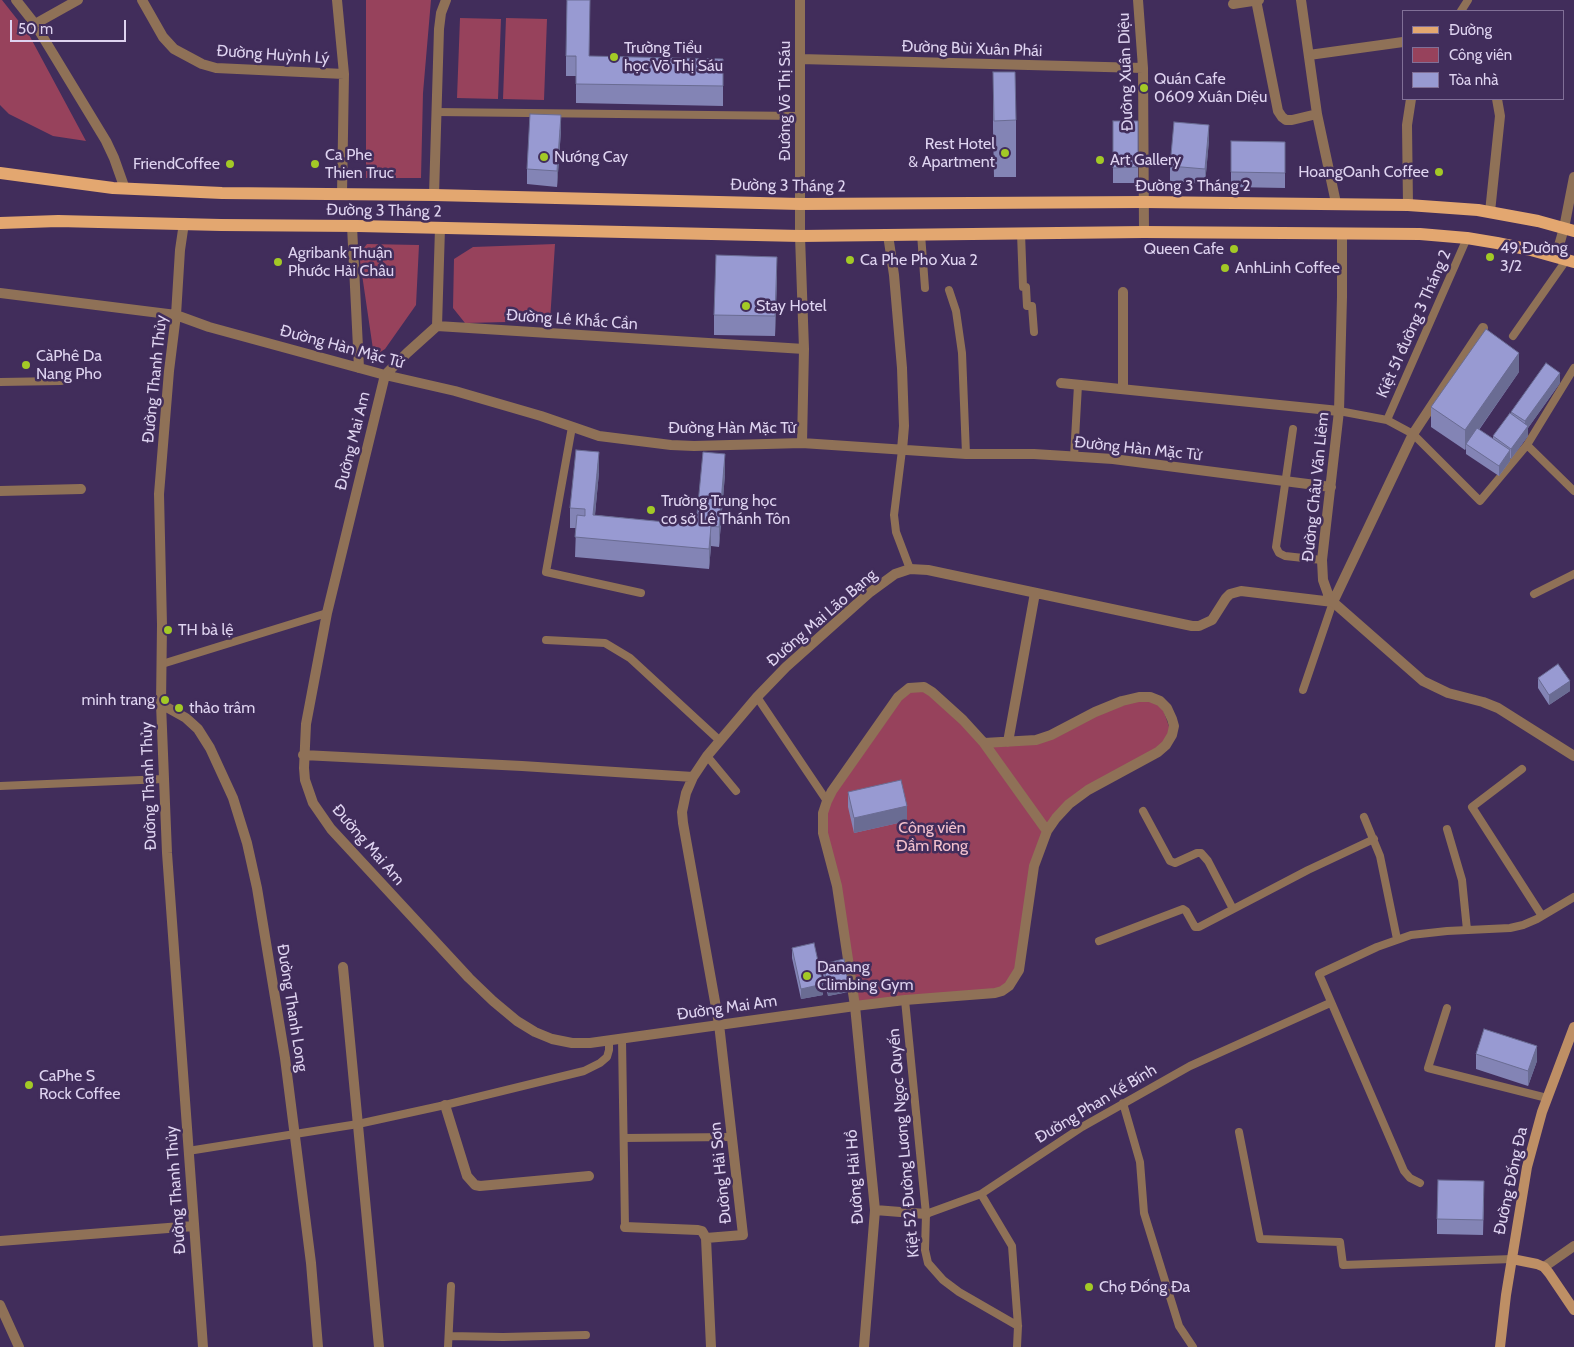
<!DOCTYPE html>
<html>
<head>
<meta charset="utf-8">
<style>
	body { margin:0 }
	#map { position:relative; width:1574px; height:1347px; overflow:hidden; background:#412d5b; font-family:Cabin,sans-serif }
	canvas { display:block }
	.legend { position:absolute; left:1402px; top:10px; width:162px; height:90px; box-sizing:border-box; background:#412d5b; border:1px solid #806f97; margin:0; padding:6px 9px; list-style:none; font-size:15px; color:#ded3f0 }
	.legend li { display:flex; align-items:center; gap:10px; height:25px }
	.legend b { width:25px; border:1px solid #806f97 }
	.scale { position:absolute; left:10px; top:20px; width:116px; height:22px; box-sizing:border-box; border:2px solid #ded3f0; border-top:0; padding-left:6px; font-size:15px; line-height:18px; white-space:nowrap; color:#ded3f0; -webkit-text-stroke:4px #412d5b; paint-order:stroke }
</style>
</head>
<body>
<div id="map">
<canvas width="1574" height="1347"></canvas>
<ul class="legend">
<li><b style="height:6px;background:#e3a770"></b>Đường</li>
<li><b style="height:14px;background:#97425c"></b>Công viên</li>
<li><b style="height:14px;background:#989ad2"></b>Tòa nhà</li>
</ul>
<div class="scale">50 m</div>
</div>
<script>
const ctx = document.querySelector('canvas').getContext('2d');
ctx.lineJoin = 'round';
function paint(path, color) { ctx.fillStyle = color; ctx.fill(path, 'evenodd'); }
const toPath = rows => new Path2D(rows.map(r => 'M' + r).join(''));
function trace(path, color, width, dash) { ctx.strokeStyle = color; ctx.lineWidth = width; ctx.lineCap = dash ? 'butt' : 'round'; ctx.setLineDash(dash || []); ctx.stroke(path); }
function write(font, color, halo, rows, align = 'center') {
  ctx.font = font + ' Cabin,sans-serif'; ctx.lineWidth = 5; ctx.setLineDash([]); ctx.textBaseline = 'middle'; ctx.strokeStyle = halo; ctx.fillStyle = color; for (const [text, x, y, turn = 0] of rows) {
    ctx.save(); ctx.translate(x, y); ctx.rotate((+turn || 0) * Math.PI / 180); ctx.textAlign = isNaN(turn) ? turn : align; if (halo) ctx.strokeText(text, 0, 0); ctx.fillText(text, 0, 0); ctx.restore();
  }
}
const green = toPath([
	[0,0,2,0,28,33,86,141,53,136,9,114,0,105],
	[366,0,431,0,423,93,421,178,366,178],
	[460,18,501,19,498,99,457,98],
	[506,18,547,19,544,100,503,99],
	[367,244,419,245,416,305,385,349,374,356,359,254],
	[555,244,550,321,465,323,453,308,454,259,473,247],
	[924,687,984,743,1051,735,1122,701,1160,701,1172,735,1158,752,1069,804,1047,831,1034,866,1014,979,995,993,855,1006,823,833,827,801,909,688]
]);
const lane = toPath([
	[1461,11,1468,0],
	[436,112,800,116],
	[1021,233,1023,287,1026,287,1027,306,1032,306,1034,332],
	[921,234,925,288],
	[949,290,956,311,962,353,966,454],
	[1513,336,1567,259],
	[0,382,61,381],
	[1339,411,1387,420,1413,434,1480,501,1527,445,1574,368],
	[1387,420,1467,238],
	[572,427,546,572,641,593],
	[1293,429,1276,547,1279,553,1285,556,1322,560],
	[1527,445,1574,491],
	[902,450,894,515,896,532,910,569],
	[1074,457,1078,385],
	[1534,594,1574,574],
	[546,640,605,643,630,658,719,740],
	[162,664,327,613],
	[1303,690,1333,602],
	[757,697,827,801],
	[707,756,736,791],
	[1522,769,1472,807,1542,916],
	[0,786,164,779],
	[1143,811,1170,861,1175,863,1197,853,1201,853,1208,861,1233,909],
	[1364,817,1380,856,1397,939],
	[1447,829,1462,880,1467,930],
	[1099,941,1183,909,1186,911,1195,927,1199,927,1308,870,1374,839],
	[905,1000,926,1214,925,1250,928,1263,943,1280,959,1292,1018,1326],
	[1447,1008,1428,1068,1547,1098],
	[622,1039,625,1227],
	[1123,1103,1140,1162,1144,1213,1179,1326,1193,1347],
	[1239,1132,1260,1239,1340,1242,1343,1265,1512,1259],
	[624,1138,732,1137],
	[188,1151,358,1124,445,1105,584,1071,600,1063,607,1057,609,1050,609,1041],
	[1420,1183,1410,1178,1404,1171,1319,974,1377,947,1411,935,1447,931,1510,928,1523,925,1537,919,1574,897],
	[981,1194,1012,1246,1018,1326,1017,1347],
	[926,1214,981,1194,1082,1127,1190,1066,1330,1003],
	[449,1336,503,1337,586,1335],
	[448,1347,451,1286]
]);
const street = toPath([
	[16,0,35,24,106,141,114,158,125,189],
	[142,0,163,37,174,49,202,64,216,68,344,74],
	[337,0,344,74,342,194],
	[800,0,800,236,804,349,802,443],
	[1138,0,1143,68,1144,232],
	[1256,0,1278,111,1282,117,1286,120,1292,120,1317,114],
	[1301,0,1317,114,1336,203],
	[1233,4,1259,0],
	[35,24,78,0],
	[1309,55,1403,42],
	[800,59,1143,68],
	[434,195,439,29,441,13,446,0],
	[1408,205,1407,125,1411,99],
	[1490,212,1500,116,1497,99],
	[184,223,180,250,176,315,169,371,159,494,162,625,161,704,167,853,203,1347],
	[352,226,359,368],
	[1342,233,1342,297,1339,411,1322,560,1323,580,1328,594,1333,602,1423,681,1448,693,1483,702,1498,708,1574,756],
	[888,235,894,275,902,368,904,426,902,450],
	[1556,256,1564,228,1574,177],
	[1123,292,1123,389],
	[0,293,176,315,209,327,385,375,455,391,541,416,599,436,671,445,694,446,802,443,966,454,1034,454,1113,459,1331,487],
	[437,326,407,353,385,375,327,613,306,724,304,768,305,780,313,803,331,829,469,978,493,1001,517,1021,535,1032,552,1039,572,1043,590,1043,855,1006,905,1000,995,993,1002,991,1009,986,1019,970,1034,866,1047,831,1056,818,1069,804,1088,790,1158,752,1166,745,1172,735,1174,726,1172,719,1167,708,1160,701,1150,697,1139,697,1122,701,1095,712,1051,735,1036,740,984,743],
	[437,326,804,349],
	[437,326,440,228],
	[1061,383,1339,411],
	[0,491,81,489],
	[161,704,186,718,198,729,210,748,233,798,247,843,257,888,285,1058,311,1263,318,1347],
	[1008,742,1035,593],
	[303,755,522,766,693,777],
	[343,967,379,1347],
	[445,1105,467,1176,475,1185,480,1186,589,1176],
	[875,1210,926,1214],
	[625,1227,698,1230,702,1231,706,1238],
	[0,1241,194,1226],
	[1544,1267,1574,1246],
	[0,1305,19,1347],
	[711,1347,706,1238,743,1235,719,1024,683,823,682,812,686,793,693,777,707,756,757,697,786,667,869,593,895,574,910,569,928,570,1192,626,1199,626,1212,620,1226,598,1230,594,1241,591,1333,602,1413,434,1483,328],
	[864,1347,875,1210,855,1006,837,886,823,833,823,813,827,801,832,791,898,697,909,688,924,687,932,692,963,720,984,743,1047,831]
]);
const secondary = toPath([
	[1512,1259,1537,1264,1544,1267,1549,1273,1574,1310],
	[1500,1347,1506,1295,1527,1167,1542,1112,1574,1027]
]);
const primary = toPath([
	[0,173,113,188,222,193,434,195,800,204,1144,202,1408,205,1478,210,1538,221,1574,231],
	[0,223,58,221,221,225,358,226,800,236,1144,232,1420,234,1467,238,1497,243,1531,250,1574,262]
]);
const wall = toPath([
	[566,56,723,59,723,106,576,103,576,76,566,76],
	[993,72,1016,120,1016,177,994,177,993,129],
	[1113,121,1138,121,1138,183,1113,183],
	[561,130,557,187,527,184,527,169],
	[1209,140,1205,184,1170,181,1170,166],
	[1231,141,1285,142,1285,188,1231,187],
	[777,276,775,336,714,335,714,315],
	[1519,372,1479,430,1493,439,1493,436,1511,414,1511,412,1560,383,1528,428,1528,436,1511,459,1510,458,1510,461,1499,476,1466,454,1466,448,1465,450,1431,427,1431,407],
	[599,472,595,515,696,525,725,474,719,547,711,546,709,569,575,557,576,528,570,528,570,508],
	[1538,678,1570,691,1549,705,1538,688],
	[848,792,907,821,854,833,848,807],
	[792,948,823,995,801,999,792,958],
	[823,964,848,992,828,996,823,974],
	[1476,1054,1537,1061,1528,1086,1476,1069],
	[1484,1196,1483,1235,1437,1234,1437,1219]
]);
const shadedWall = toPath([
	[561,115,561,130,557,187,557,171],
	[1209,125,1209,140,1205,184,1205,169],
	[777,257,777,276,775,336,775,316],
	[1519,353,1519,372,1468,445,1466,444,1466,448,1465,450,1465,430],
	[1560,373,1560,383,1528,428,1528,436,1511,459,1511,449,1525,429,1525,421],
	[1510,450,1510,461,1499,476,1499,466],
	[599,452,599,472,593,535,593,515],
	[725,454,725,474,719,547,719,527],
	[711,526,711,546,709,569,709,549],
	[1570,681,1570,691,1549,705,1549,695],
	[907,806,907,821,854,833,854,818],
	[848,982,848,992,828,996,828,986],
	[823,984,823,995,801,999,801,989],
	[1537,1046,1537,1061,1528,1086,1528,1071]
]);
const building = toPath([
	[567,0,590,0,589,56,723,59,723,86,576,84,576,56,566,56,567,0],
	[993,72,1015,72,1016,120,994,121,993,72],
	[530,114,561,115,557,171,527,169,530,114],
	[1113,121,1138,121,1138,167,1113,168,1113,121],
	[1174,122,1209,125,1205,169,1170,166,1174,122],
	[1231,141,1285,142,1285,173,1231,172,1231,141],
	[716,255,777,257,775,316,714,315,716,255],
	[1486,329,1519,353,1465,430,1431,407,1486,329],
	[1546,363,1560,373,1525,421,1511,412,1546,363],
	[1510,413,1528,426,1511,449,1493,436,1510,413],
	[1477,428,1510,450,1499,466,1466,444,1477,428],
	[576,450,599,452,593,515,696,525,703,452,725,454,719,527,711,526,709,549,575,537,577,515,585,516,585,509,570,508,576,450],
	[1558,664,1570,681,1549,695,1538,678,1558,664],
	[901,780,907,806,854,818,848,792,901,780],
	[814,943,823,984,801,989,792,948,814,943],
	[844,959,848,982,828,986,823,964,844,959],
	[1484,1029,1537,1046,1528,1071,1476,1054,1484,1029],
	[1438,1180,1484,1181,1483,1220,1437,1219,1438,1180]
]);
const markers = [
	[614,57,5,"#a3c926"],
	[1144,88,5,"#a3c926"],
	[1005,153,5,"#a3c926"],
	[544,157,5,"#a3c926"],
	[1100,160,5,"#a3c926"],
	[230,164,5,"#a3c926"],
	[315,164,5,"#a3c926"],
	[1439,172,5,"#a3c926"],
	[1234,249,5,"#a3c926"],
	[1490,257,5,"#a3c926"],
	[850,260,5,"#a3c926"],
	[278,262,5,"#a3c926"],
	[1225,268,5,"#a3c926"],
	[746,306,5,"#a3c926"],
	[26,365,5,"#a3c926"],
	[651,510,5,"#a3c926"],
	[168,630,5,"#a3c926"],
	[165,700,5,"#a3c926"],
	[179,708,5,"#a3c926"],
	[807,976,5,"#a3c926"],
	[29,1085,5,"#a3c926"],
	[1089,1287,5,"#a3c926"]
];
const poiNames = [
	["Trường Tiểu",624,48],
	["học Võ Thị Sáu",624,66],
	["Quán Cafe",1154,79],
	["0609 Xuân Diệu",1154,97],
	["Rest Hotel",995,144,"right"],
	["& Apartment",995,162,"right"],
	["Ca Phe",325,155],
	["Thien Truc",325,173],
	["Nướng Cay",554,157],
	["Art Gallery",1110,160],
	["FriendCoffee",220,164,"right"],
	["HoangOanh Coffee",1429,172,"right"],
	["49 Đường",1500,248],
	["3/2",1500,266],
	["Queen Cafe",1224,249,"right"],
	["Agribank Thuận",288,253],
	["Phước Hải Châu",288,271],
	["Ca Phe Pho Xua 2",860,260],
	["AnhLinh Coffee",1235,268],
	["Stay Hotel",756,306],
	["CàPhê Da",36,356],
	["Nang Pho",36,374],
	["Trường Trung học",661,501],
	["cơ sở Lê Thánh Tôn",661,519],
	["TH bà lệ",178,630],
	["minh trang",155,700,"right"],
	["thảo trâm",189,708],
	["Danang",817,967],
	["Climbing Gym",817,985],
	["CaPhe S",39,1076],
	["Rock Coffee",39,1094],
	["Chợ Đống Đa",1099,1287]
];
const streetNames = [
	["Đường Bùi Xuân Phái",972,49,2],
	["Đường Huỳnh Lý",273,55,4],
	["Đường Xuân Diệu",1126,72,-92],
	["Đường Võ Thị Sáu",785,101,-90],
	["Đường 3 Tháng 2",788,186,1],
	["Đường 3 Tháng 2",1193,186],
	["Đường 3 Tháng 2",384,211,1],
	["Đường Lê Khắc Cần",572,320,4],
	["Kiệt 51 đường 3 Tháng 2",1414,324,-66],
	["Đường Hàn Mặc Tử",342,347,15],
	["Đường Thanh Thủy",155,379,-84],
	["Đường Hàn Mặc Tử",732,428],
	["Đường Mai Am",353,441,-76],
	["Đường Hàn Mặc Tử",1138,449,6],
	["Đường Châu Văn Liêm",1316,487,-84],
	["Đường Mai Lão Bạng",822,618,-41],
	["Đường Thanh Thủy",149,786,-92],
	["Đường Mai Am",368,845,49],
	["Đường Thanh Long",292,1008,81],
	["Đường Mai Am",727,1008,-8],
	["Đường Phan Kế Bính",1096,1104,-31],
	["Kiệt 52 Đường Lương Ngọc Quyến",904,1143,-95],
	["Đường Hải Sơn",721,1173,-96],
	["Đường Hải Hồ",855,1177,-94],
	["Đường Đống Đa",1511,1181,-78],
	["Đường Thanh Thủy",176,1190,-94]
];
const parkNames = [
	["Công viên",932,828],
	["Đầm Rong",932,846]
];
paint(green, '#97425c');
trace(lane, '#8f7157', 8);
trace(street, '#8f7157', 10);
trace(secondary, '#be8f65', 10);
trace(primary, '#e3a770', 12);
paint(wall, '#8384b5');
paint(shadedWall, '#6a6c93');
paint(building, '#989ad2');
trace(building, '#6a6c93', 1);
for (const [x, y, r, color] of markers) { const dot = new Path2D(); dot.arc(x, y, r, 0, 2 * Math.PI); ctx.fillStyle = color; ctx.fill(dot); trace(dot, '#412d5b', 2); }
write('16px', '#ded3f0', '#412d5b', poiNames, 'left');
write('16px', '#ded3f0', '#412d5b', streetNames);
write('16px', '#f3c1cd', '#412d5b', parkNames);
</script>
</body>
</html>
